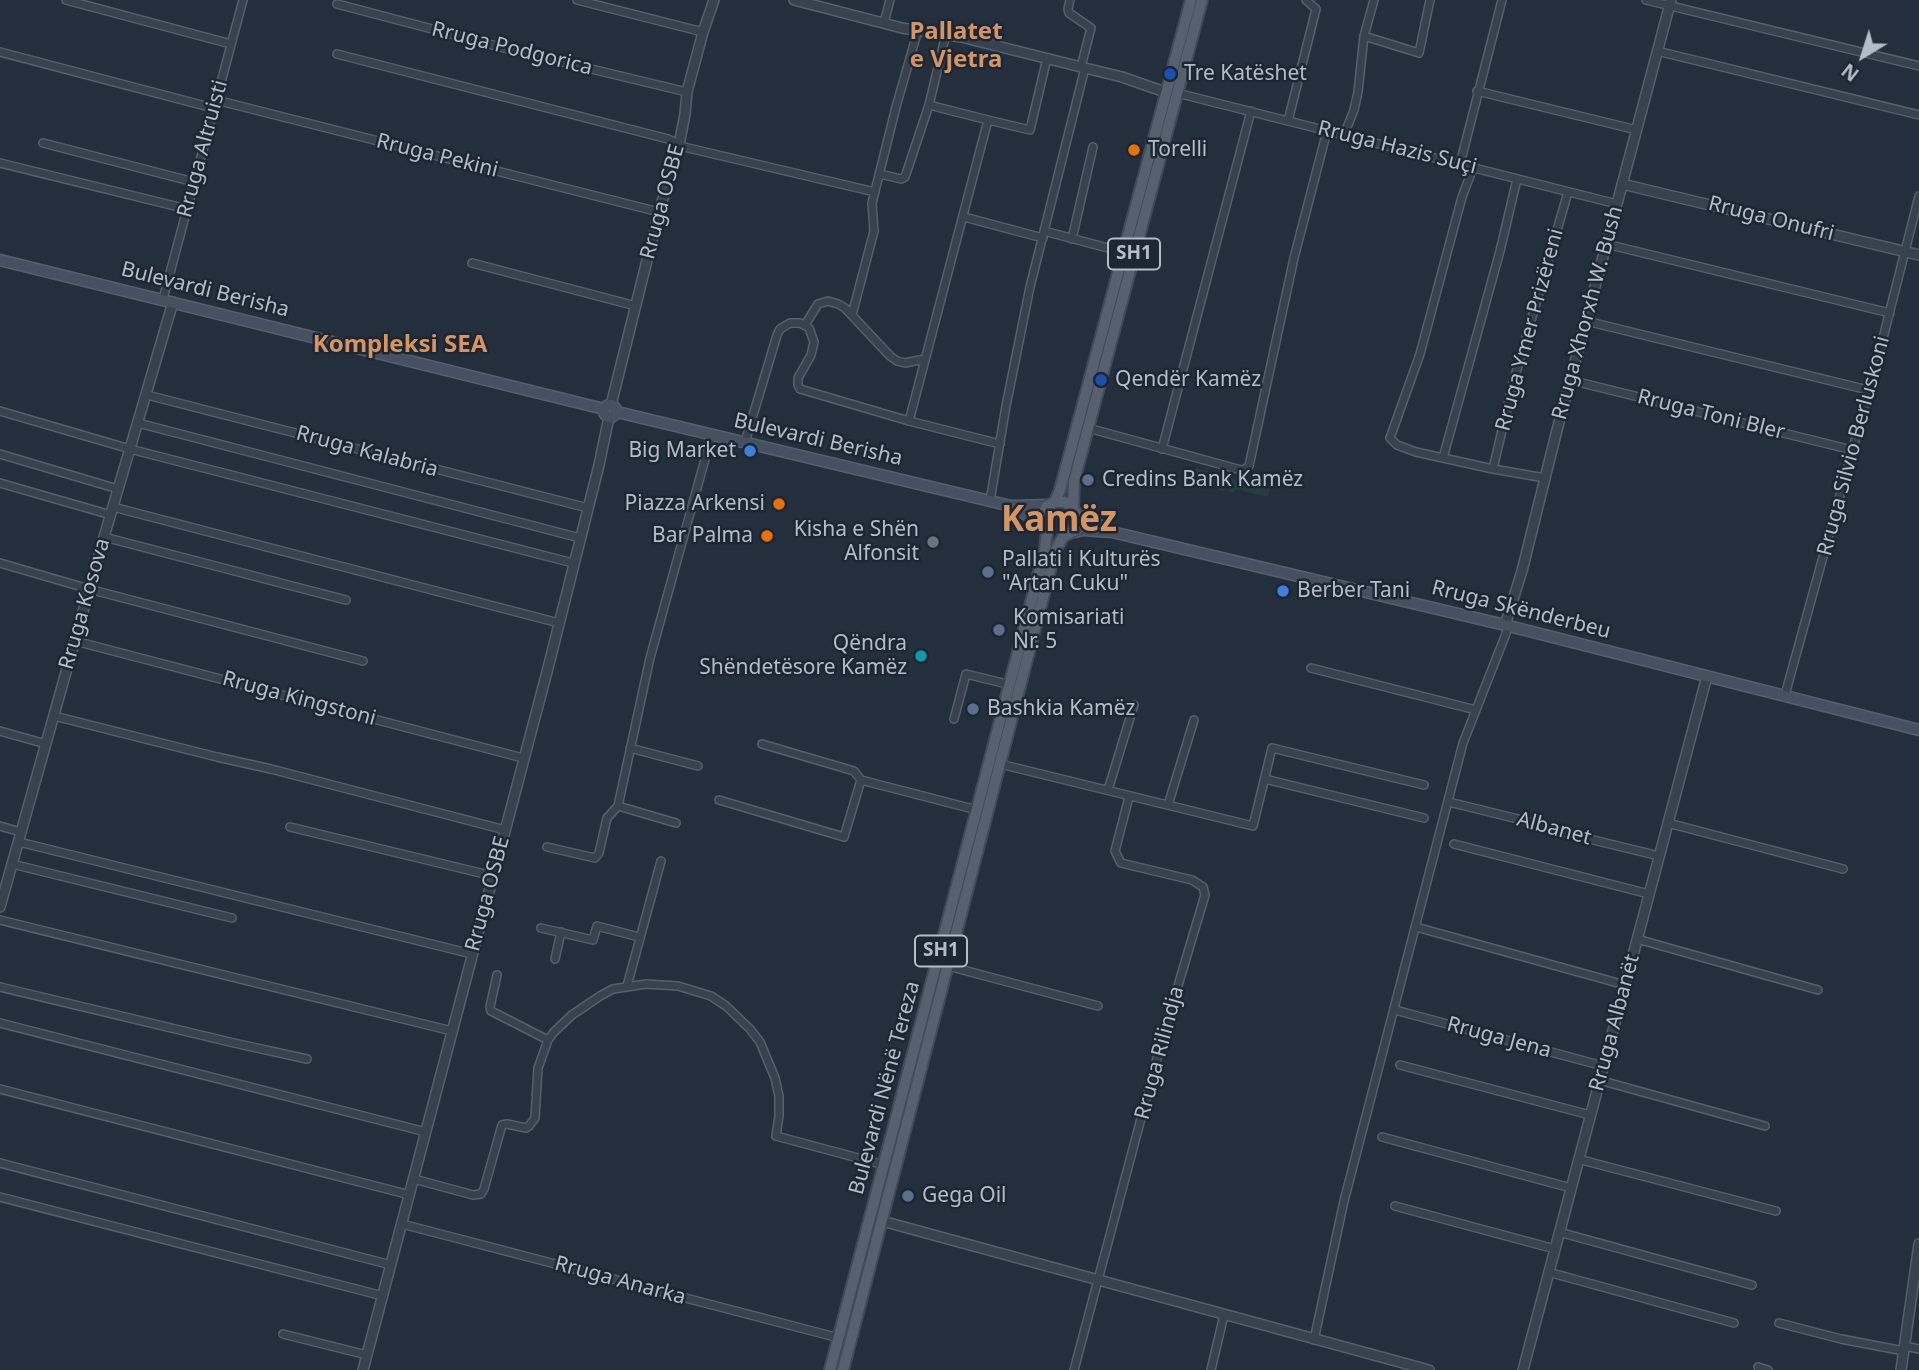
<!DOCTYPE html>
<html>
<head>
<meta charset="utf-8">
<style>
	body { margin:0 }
	#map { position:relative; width:1919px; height:1370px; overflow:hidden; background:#242f3e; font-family:"Noto Sans",sans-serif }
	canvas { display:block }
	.north { position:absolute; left:1828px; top:21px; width:70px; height:70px; -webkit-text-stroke:5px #1d2633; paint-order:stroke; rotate:218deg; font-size:19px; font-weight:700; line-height:28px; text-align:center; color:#b4bcc9 }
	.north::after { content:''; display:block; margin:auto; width:24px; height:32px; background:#b4bcc9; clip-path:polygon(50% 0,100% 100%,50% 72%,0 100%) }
</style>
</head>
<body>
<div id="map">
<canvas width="1919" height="1370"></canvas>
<div class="north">N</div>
</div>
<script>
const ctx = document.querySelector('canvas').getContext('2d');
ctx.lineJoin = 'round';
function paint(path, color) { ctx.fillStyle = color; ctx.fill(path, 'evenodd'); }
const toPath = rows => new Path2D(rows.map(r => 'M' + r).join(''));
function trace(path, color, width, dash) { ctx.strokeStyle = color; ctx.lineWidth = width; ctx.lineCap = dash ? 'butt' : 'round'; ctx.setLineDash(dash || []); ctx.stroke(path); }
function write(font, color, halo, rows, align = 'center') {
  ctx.font = font + ' "Noto Sans",sans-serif'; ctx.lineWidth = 5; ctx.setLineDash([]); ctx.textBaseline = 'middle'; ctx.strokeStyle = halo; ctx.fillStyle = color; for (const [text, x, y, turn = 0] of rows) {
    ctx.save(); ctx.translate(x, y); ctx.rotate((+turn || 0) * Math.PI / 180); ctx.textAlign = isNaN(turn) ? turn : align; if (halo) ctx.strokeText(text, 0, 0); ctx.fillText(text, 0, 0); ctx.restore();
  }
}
const green = toPath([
	[1196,468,1227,476,1224,491,1218,490,1219,485,1193,478],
	[1232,480,1270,489,1268,497,1236,489,1234,493,1229,492]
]);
const minor = toPath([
	[66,0,231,44],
	[577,0,703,32],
	[1070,0,1068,9,1069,13,1091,28,1081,67],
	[1646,0,1919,66],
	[337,4,508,49,687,92],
	[884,23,890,0],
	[1364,36,1419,53,1430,0],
	[1657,51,1919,115],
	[0,52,213,108],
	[337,54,668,139,684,147,875,192],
	[1477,91,1637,130],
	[1177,93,1617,204],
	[216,100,659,212],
	[929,105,988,120],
	[1288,121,1316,9,1306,0],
	[1344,135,1354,110,1358,92,1364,36,1374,0],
	[43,143,194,182],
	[0,163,187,209],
	[1460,164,1502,0],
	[1473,168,1462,197,1420,354,1390,438,1397,445,1416,452,1493,469,1545,478],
	[880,174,901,179,905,177,929,105,946,34],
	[964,217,1043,238],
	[1044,231,1123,252],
	[1072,239,1093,147],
	[1606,244,1890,313],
	[472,263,636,306],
	[163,299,243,0],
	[852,315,874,231,872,203,896,107,918,30],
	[1586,321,1868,390],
	[805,325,818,304,828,301,838,304,845,308,890,356,897,361,905,363,925,359],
	[1570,380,1852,450],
	[147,395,588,508],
	[0,411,130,449,573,563],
	[909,421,1000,444],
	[138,423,580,538],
	[1088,428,1241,470,1245,469,1249,466,1294,258,1327,131],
	[745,442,777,335,780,329,790,323,800,323,809,328,814,342,811,355,798,378,798,385,800,389,909,421,988,120,1030,130,1047,58],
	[1162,449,1251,111],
	[0,454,118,489],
	[1443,458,1500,251,1517,179],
	[1493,469,1513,383,1568,192],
	[0,483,111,515],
	[990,501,1006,406,1030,287,1085,68],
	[113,507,559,623],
	[104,537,346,600],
	[0,563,89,589,363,661],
	[75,641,523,758],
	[1311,668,1476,710,1509,626],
	[1785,695,1881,346,1919,196],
	[54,716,217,757,271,769,505,830],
	[954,719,966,674,1011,685],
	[0,731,46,744],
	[762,744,854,771,861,780,977,810],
	[630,748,698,766],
	[1000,764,1253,826,1272,748,1424,785],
	[1265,779,1424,818],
	[1108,790,1134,705],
	[719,800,844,837,861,780],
	[1449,802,1526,821,1565,833,1659,856],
	[1168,805,1194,720],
	[618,806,650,658,712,434],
	[1668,823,1843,869],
	[0,826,21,832],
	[290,827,493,876],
	[19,842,472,954],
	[1454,844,1649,894],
	[547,847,595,858,599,853,607,818,618,806,676,823],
	[12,864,232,918],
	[0,920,452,1031],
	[1416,927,1625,985],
	[541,928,593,940,597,926,639,937],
	[1637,939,1818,990],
	[555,959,561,932],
	[948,966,1098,1006],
	[497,975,490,1007,491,1011,548,1040],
	[627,986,661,861],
	[0,987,234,1043,307,1059],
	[1395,1010,1603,1066],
	[0,1023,426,1132],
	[1400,1065,1590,1115],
	[1599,1080,1765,1126],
	[0,1089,410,1195],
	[1382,1137,1571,1188],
	[1578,1159,1776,1211],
	[0,1163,391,1265],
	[414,1179,473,1195,481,1194,484,1189,502,1125,507,1124,526,1128,529,1126,535,1118,538,1068,548,1040,554,1032,572,1015,600,996,613,989,646,984,678,986,711,996,726,1006,750,1029,760,1042,775,1078,779,1096,779,1116,776,1136,884,1165],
	[0,1197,383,1296],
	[1395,1206,1555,1249],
	[402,1224,839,1338],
	[1559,1232,1752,1285],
	[1548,1272,1734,1323],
	[1779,1323,1841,1339,1904,1351],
	[283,1334,367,1355],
	[1314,1340,1344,1201,1463,743,1476,710],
	[1905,1346,1919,1349],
	[1758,1367,1768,1370],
	[1074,1370,1163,1036,1205,895,1203,887,1192,880,1121,863,1115,851,1129,797],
	[1211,1370,1224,1315]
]);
const tertiary = toPath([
	[794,0,902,28,961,37,1085,68,1122,77,1165,92],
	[1622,184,1919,255],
	[611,405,659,212,679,145,685,114,687,92,703,32,714,0],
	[1505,625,1522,571,1557,430,1671,0],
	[0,907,104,537,173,302],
	[882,1221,1429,1370],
	[363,1370,548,668,599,465,609,417],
	[1523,1370,1707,676],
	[1901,1370,1919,1244]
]);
const secondary = toPath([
	[0,260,604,409],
	'604 411a6 6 0 1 1 12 0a6 6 0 1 1-12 0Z',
	[617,412,1011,506,1042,524],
	[1014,506,1048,505],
	[1076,513,1105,528],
	[1070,533,1083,530,1112,532,1505,625,1919,730]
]);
const primary = toPath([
	[1055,502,1060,490,1191,0],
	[830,1370,1045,549,1047,531,1042,524,1043,514,1047,506,1055,502,1065,502,1073,508],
	[843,1370,1055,551,1063,537,1073,531,1077,522,1077,516,1073,508,1074,481,1202,0]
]);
const markers = [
	[1170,74,7,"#1a4fb4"],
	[1134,150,7,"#e8710a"],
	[1101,380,7,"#1a4fb4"],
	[750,451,7,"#3f7fe0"],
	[1088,480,7,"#5c6f8a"],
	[779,504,7,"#e8710a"],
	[767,536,7,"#e8710a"],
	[933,542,7,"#6b7280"],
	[988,572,7,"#5c6f8a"],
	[1283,591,7,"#3f7fe0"],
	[999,630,7,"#5c6f8a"],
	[921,656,7,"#0f9aa8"],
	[973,709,7,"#5c6f8a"],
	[908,1196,7,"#5c6f8a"]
];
const shields = [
	[1134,254,52],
	[941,951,52]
];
const shieldNames = [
	["SH1",1134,254],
	["SH1",941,951]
];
const streetNames = [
	["Rruga Podgorica",512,49,14],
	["Rruga Hazis Suçi",1397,148,14],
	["Rruga Altruisti",203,149,-75],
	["Rruga Pekini",437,156,14],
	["Rruga OSBE",663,202,-75],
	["Rruga Onufri",1771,219,14],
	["Bulevardi Berisha",205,290,14],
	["Rruga Xhorxh W. Bush",1588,313,-75],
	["Rruga Ymer Prizëreni",1530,330,-75],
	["Rruga Toni Bler",1711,415,14],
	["Bulevardi Berisha",818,440,13],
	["Rruga Silvio Berluskoni",1854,446,-75],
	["Rruga Kalabria",367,452,15],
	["Rruga Kosova",85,604,-74],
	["Rruga Skënderbeu",1521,610,14],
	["Rruga Kingstoni",299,699,15],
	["Albanet",1554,829,15],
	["Rruga OSBE",488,894,-75],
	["Rruga Albanët",1615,1023,-75],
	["Rruga Jena",1499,1038,15],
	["Rruga Rilindja",1160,1053,-75],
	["Bulevardi Nënë Tereza",885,1088,-75],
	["Rruga Anarka",620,1281,15]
];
const poiNames = [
	["Tre Katëshet",1184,74],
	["Torelli",1148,150],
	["Qendër Kamëz",1115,380],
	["Big Market",736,451,"right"],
	["Credins Bank Kamëz",1102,480],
	["Piazza Arkensi",765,504,"right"],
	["Kisha e Shën",919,530,"right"],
	["Alfonsit",919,554,"right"],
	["Bar Palma",753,536,"right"],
	["Pallati i Kulturës",1002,560],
	["\"Artan Cuku\"",1002,584],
	["Berber Tani",1297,591],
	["Komisariati",1013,618],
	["Nr. 5",1013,642],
	["Qëndra",907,644,"right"],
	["Shëndetësore Kamëz",907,668,"right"],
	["Bashkia Kamëz",987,709],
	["Gega Oil",922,1196]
];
const quarterNames = [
	["Pallatet",956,32],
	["e Vjetra",956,60],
	["Kompleksi SEA",400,345]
];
const townNames = [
	["Kamëz",1059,521]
];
paint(green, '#263c3f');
trace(minor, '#565f6c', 10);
trace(tertiary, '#565f6c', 12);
trace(secondary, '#565f6c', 13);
trace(primary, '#414a57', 14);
trace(minor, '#38414e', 7);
trace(tertiary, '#38414e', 9);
trace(secondary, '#465061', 10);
trace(primary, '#56606e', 10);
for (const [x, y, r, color] of markers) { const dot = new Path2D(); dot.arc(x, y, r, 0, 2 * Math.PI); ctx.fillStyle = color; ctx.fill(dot); trace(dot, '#1d2633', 2.5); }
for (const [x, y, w] of shields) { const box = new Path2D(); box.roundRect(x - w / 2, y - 15.5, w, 31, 5); ctx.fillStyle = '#1d2633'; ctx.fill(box); trace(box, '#b4bcc9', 2); }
write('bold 19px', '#b4bcc9', null, shieldNames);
write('21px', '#b4bcc9', '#1d2633', streetNames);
write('21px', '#b4bcc9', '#1d2633', poiNames, 'left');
write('bold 24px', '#d59563', '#1d2633', quarterNames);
write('bold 35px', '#d59563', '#1d2633', townNames);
</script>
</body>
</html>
